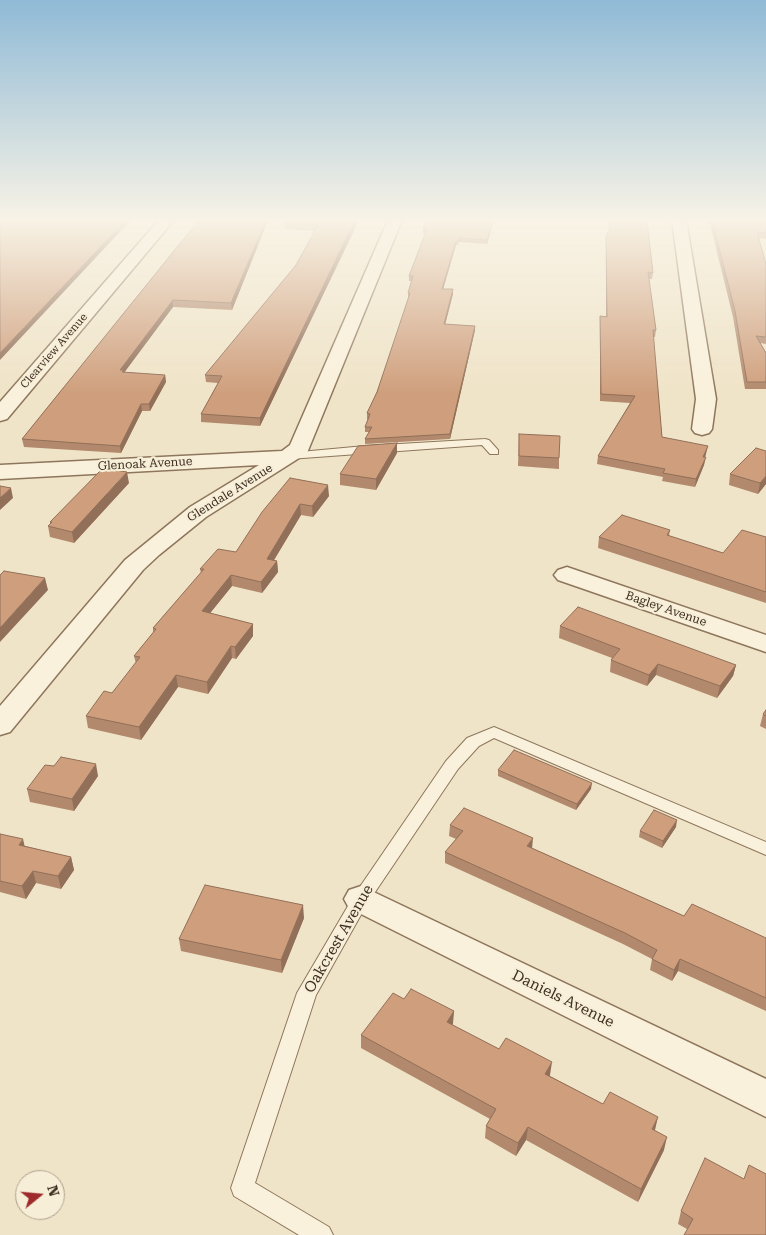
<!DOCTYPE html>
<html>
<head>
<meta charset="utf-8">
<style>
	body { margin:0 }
	#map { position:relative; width:766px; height:1235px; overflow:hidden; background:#f0e4c8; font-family:"Roboto Serif",serif }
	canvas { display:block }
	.north { position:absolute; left:15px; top:1170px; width:50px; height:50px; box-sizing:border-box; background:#f7eed8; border:1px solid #ada18e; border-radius:50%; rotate:73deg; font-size:14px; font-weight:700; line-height:20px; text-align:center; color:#3d2e20 }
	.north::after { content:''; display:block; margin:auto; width:18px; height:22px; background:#9e2a2b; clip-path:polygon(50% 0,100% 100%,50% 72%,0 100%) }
</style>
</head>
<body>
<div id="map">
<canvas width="766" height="1235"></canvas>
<div class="north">N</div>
</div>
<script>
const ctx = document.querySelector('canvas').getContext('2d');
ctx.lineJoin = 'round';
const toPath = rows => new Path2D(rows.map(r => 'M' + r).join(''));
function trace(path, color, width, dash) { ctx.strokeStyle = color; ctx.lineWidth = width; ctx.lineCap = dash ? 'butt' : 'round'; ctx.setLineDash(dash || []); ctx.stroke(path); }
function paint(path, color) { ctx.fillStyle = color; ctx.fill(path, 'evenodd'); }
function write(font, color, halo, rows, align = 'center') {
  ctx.font = font + ' "Roboto Serif",serif'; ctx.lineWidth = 4.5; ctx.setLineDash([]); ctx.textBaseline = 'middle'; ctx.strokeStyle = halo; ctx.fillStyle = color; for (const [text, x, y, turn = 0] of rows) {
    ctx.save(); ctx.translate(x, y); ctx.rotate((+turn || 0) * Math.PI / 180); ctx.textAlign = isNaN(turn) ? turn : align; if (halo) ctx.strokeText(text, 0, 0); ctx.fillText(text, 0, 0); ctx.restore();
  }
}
const service = toPath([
	[485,439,489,440,498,450,498,454,490,454,482,445,289,459,283,456,289,453,365,446,485,439],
	[494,727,766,842,766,855,494,738,479,746,458,769,367,904,316,995,255,1183,329,1227,333,1235,299,1235,234,1196,231,1188,297,993,355,894,446,761,467,738,494,727]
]);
const minor = toPath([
	[159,220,174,220,7,419,0,421,0,402,159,220],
	[388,220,402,220,307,453,206,517,159,555,143,570,10,732,0,735,0,706,125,560,190,507,259,465,0,479,0,465,282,451,290,445,388,220],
	[672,220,686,220,716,399,712,429,709,433,702,435,695,433,692,429,696,399,672,220],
	[567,567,766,635,766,652,558,580,554,575,558,570,567,567],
	[361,886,766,1079,766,1117,349,908,344,899,349,890,361,886]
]);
const wall = toPath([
	[199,220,267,223,232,310,173,307,124,372,165,375,166,382,150,411,142,411,121,453,24,447,22,439],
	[359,220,260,426,201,422,201,414,218,383,206,382,205,375,296,265,315,231,285,229,285,223],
	[427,220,494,220,487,244,459,242,458,245,456,245,443,289,453,294,445,324,475,330,450,439,365,444,365,439,369,432,365,432,365,427,368,419,367,419,367,413,377,392,409,297,408,297,408,293,412,281,409,281,409,276,425,233,423,233,423,228],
	[609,220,647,220,653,273,652,279,649,279,656,330,655,337,653,337,662,437,706,454,705,457,704,465,695,487,662,481,663,477,597,464,598,456,630,403,600,401,600,316,606,317,606,236,609,230],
	[709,220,766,220,766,239,759,238,766,264,766,344,760,343,766,353,766,389,745,389,733,317],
	[519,434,559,458,559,469,518,466],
	[397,453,376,490,340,485,340,474],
	[730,474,766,484,758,494,729,485],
	[290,478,329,496,313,517,301,515,274,560,277,561,278,572,262,593,232,586,210,613,253,624,253,636,236,659,232,658,208,694,178,687,141,740,88,728,86,716,112,693,136,664,134,656,153,633,153,628,201,573,200,569,236,552],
	[129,483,74,543,50,537,48,526,50,524,50,522],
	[670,530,669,536,723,553,766,537,766,603,598,548,599,537],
	[560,626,736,665,733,676,717,698,656,675,647,686,610,672,611,660,612,658,559,638],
	[766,710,766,729,760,726,763,714],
	[54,766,98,776,74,811,30,802,27,789],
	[498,770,591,789,576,810,498,776],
	[450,825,532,848,684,916,766,938,766,1011,678,971,672,981,650,970,652,959,623,944,445,863,445,852,456,839,449,836],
	[676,827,662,848,639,837,640,831],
	[0,834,25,846,71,857,74,870,61,889,36,883,26,899,0,892],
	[304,918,282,973,181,951,179,939],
	[404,999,454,1011,452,1025,550,1075,550,1076,603,1104,655,1130,655,1131,664,1150,638,1202,526,1140,516,1156,485,1138,486,1126,490,1119,361,1048,361,1035],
	[766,1174,687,1229,678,1224,681,1211,744,1179]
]);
const shadedWall = toPath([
	[126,220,131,220,0,360,0,353],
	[266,220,267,220,267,223,232,310,231,303],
	[355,220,359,220,260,426,260,418],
	[493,220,494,220,487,244,487,240],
	[456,241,456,245,442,293,442,289],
	[453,289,453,294,444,329,444,324],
	[173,300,173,307,124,373,120,370],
	[475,326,475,330,450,439,450,434],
	[165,375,166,382,150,411,149,404],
	[141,404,142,411,121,453,120,446],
	[397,443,397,453,376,490,376,479],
	[708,446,706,454,701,465,703,457],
	[706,457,704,465,695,487,696,479],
	[127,472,129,483,74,543,72,532],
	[766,476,766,484,758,494,760,483],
	[328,485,329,496,313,517,312,506],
	[11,488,13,498,0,510,0,498],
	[300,504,301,515,268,570,267,559],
	[277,561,278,572,262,593,261,582],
	[231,575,232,586,203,622,202,611],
	[45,578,48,590,0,642,0,628],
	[253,624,253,636,236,659,235,647],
	[231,646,232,658,208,694,207,682],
	[658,664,656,675,647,686,649,675],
	[736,665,733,676,717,698,720,686],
	[176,675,178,687,141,740,139,727],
	[96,764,98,776,74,811,72,799],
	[592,783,591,789,576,810,577,804],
	[677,820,676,827,662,848,663,841],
	[533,838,532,849,527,846],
	[23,839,26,852,19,845],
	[71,857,74,870,61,889,58,876],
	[33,871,36,883,26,899,22,886],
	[303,905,304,918,282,973,281,960],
	[680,959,678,971,672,981,674,970],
	[454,1011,453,1024,446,1035,447,1022],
	[552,1062,550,1075,544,1086,545,1074],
	[658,1117,655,1130,649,1142,652,1129],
	[528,1127,526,1140,516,1156,518,1143],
	[667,1137,664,1150,638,1202,641,1189]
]);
const building = toPath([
	[0,220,126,220,0,353,0,220],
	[199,220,266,220,231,303,173,300,120,370,124,370,122,372,165,375,149,404,141,404,120,446,22,439,199,220],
	[287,220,355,220,260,418,201,414,222,376,205,375,296,265,318,225,285,223,287,220],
	[427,220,493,220,487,240,459,238,459,241,456,241,442,289,453,289,444,324,475,326,450,434,365,439,372,427,365,427,370,414,367,413,377,392,410,293,408,293,413,276,409,276,427,229,423,228,427,220],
	[610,220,647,220,653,273,648,272,656,330,653,330,662,437,708,446,703,457,706,457,696,479,663,473,665,469,598,456,635,396,601,394,600,316,607,317,606,236,610,228,610,220],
	[712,220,766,220,766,233,757,232,766,264,766,337,756,336,766,353,766,382,747,382,735,311,712,220],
	[519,434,560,436,559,458,519,456,519,434],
	[397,443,376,479,340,474,358,446,397,443],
	[756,448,766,451,766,476,760,483,730,474,756,448],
	[103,468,127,472,72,532,48,526,52,522,50,522,103,468],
	[290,478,328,485,312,506,300,504,267,559,277,561,261,582,231,575,202,611,253,624,235,647,231,646,207,682,176,675,139,727,86,716,104,691,112,693,140,657,134,656,156,629,153,628,204,569,200,569,218,549,236,552,262,512,290,478],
	[0,486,11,488,0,498,0,486],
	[622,515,670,530,667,535,723,553,742,530,766,537,766,592,599,537,622,515],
	[4,571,45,578,0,628,0,575,4,571],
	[578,607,736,665,720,686,658,664,649,675,611,660,620,649,560,626,578,607],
	[766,710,766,716,763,714,766,710],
	[514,750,592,783,577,804,498,770,514,750],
	[61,757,96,764,72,799,27,789,45,765,54,766,61,757],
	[464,808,533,838,527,846,684,916,692,904,766,938,766,998,680,959,674,970,652,959,657,950,625,933,445,852,463,831,450,825,464,808],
	[654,810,677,820,663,841,640,831,654,810],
	[0,834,23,839,19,845,71,857,58,876,33,871,22,886,0,881,0,834],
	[205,885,303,905,281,960,179,939,205,885],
	[411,989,454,1011,447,1022,499,1049,506,1038,531,1051,552,1062,545,1074,603,1104,610,1092,658,1117,652,1129,667,1137,641,1189,528,1127,518,1143,486,1126,496,1109,361,1035,393,993,404,999,411,989],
	[705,1158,744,1179,749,1165,766,1174,766,1235,684,1235,693,1219,681,1211,705,1158]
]);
const farStreetnames = [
	["Clearview Avenue",54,351,-49]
];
const streetNames = [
	["Glenoak Avenue",145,464,-3],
	["Glendale Avenue",230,493,-32],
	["Bagley Avenue",666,609,19]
];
const nearStreetnames = [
	["Oakcrest Avenue",339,939,-60],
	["Daniels Avenue",563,999,26]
];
trace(service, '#8d765c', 2);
trace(minor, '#8d765c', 3);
paint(service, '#faf1dc');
paint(minor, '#faf1dc');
paint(wall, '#b2896c');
paint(shadedWall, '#916f58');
paint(building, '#cf9f7d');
trace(building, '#916f58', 1);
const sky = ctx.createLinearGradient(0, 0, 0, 393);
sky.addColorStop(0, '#8fbad6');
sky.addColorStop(0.56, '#f8f3e6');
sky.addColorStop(1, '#f8f3e600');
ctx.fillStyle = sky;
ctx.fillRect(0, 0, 766, 393);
write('11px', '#3d2e20', '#f7eed8', farStreetnames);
write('12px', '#3d2e20', '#f7eed8', streetNames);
write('15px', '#3d2e20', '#f7eed8', nearStreetnames);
</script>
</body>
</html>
